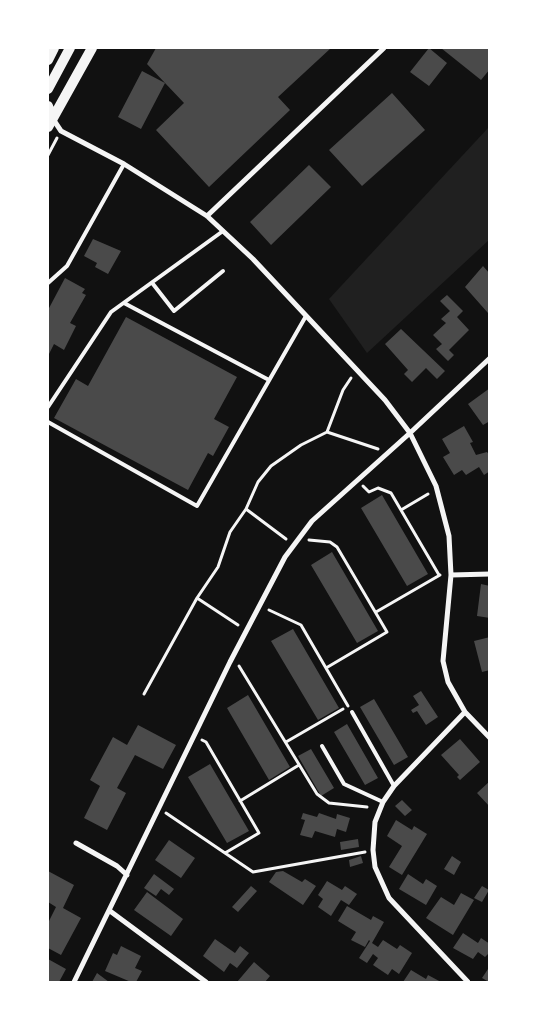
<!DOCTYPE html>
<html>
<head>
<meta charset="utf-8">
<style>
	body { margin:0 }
	#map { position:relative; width:537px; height:1030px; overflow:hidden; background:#111; font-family:"Varela Round",sans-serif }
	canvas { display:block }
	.frame { position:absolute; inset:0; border:49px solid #fff; pointer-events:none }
</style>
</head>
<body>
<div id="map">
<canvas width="537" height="1030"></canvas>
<div class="frame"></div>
</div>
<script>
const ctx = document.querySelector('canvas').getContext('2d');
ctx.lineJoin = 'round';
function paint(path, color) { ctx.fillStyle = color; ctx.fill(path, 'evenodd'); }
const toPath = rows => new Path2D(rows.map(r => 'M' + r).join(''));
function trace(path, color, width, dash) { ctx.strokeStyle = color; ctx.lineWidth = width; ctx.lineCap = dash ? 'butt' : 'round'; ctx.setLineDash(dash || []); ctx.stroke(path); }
const green = toPath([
	[489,127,489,240,367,353,329,299]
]);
const building = toPath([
	[156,48,331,48,278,97,290,110,209,187,156,130,184,103,147,64],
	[429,48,447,63,429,86,410,72],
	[441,48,490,48,490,69,481,80],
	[142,71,165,83,141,129,118,117],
	[392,93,425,130,362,186,329,150],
	[309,165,331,187,271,245,250,222],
	[93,239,121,251,108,274,95,267,97,263,84,256],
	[483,266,490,274,488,313,465,287],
	[65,278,85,289,82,293,86,295,70,323,76,326,64,350,54,344,48,356,48,310],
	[447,295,463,311,457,317,469,330,449,350,454,355,448,361,436,349,442,344,433,335,446,323,441,319,450,311,440,301],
	[126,317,237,377,214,419,229,427,213,456,208,453,188,490,54,418,76,379,88,386],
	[401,329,445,371,437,379,426,368,412,382,404,374,408,370,385,344],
	[490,388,490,421,483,425,468,404],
	[464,426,473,442,470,443,476,455,487,452,490,456,490,471,484,475,479,467,466,475,462,470,454,475,443,457,450,453,442,439],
	[382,495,428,574,407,586,361,508],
	[332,552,378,631,357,643,311,565],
	[481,584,490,586,490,618,477,616],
	[293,629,339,708,318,720,271,641],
	[490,637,490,670,482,672,474,641],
	[421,691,438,717,426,725,417,711,413,713,411,710,419,705,413,696],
	[248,695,290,767,269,780,227,708],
	[374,699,408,757,394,765,360,707],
	[347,724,378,778,365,785,334,732],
	[138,725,176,745,163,769,135,755,117,788,126,793,107,830,84,818,100,786,90,780,113,737,127,745],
	[460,739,480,762,460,780,457,777,459,775,441,755],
	[311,749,334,788,321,796,298,756],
	[210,764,249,831,227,843,188,777],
	[490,781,490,807,477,793],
	[402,800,412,810,405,816,395,806],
	[303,813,317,817,319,813,336,819,337,814,350,818,346,832,337,829,335,837,315,831,312,838,300,835,305,820,301,819],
	[396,820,412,830,414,826,427,834,402,875,389,867,402,846,387,836],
	[358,839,359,847,341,850,340,842],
	[169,840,195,858,181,878,155,860],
	[361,856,363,863,350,867,349,860],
	[452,856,461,862,454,875,444,869],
	[48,871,74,885,63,908,81,918,61,955,48,948,48,923,56,907,48,902],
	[283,871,302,882,305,879,316,886,303,905,269,882,276,872],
	[154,874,174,889,169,895,161,889,156,896,144,888],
	[408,874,423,884,426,879,437,886,426,905,399,889],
	[327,881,342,890,345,886,357,894,349,905,341,900,331,916,318,907,323,899,318,895],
	[251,886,257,891,238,912,232,907],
	[482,886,489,890,482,902,474,898],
	[147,892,183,919,171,936,134,910],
	[461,893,474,900,453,935,426,918,441,897,454,905],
	[347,906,371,920,373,916,384,922,372,943,378,947,383,940,397,949,400,945,412,953,399,974,392,969,388,975,373,965,378,958,373,954,367,963,359,958,370,941,369,940,365,947,351,940,356,932,338,921],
	[463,933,478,943,481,938,490,944,490,952,485,957,478,952,473,959,453,948],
	[215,939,235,953,240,946,249,953,237,968,230,963,224,972,203,956],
	[121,946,141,956,135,968,142,971,136,982,131,982,105,971,113,953,117,955],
	[48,959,66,969,59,982,48,982],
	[254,962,270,976,265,982,237,982],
	[490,966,490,982,489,982,482,978],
	[411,970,426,979,428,975,441,982,403,982],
	[97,973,109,982,92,982]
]);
const path = toPath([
	[48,155,57,138],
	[327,432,343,390,351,378],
	[363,486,369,492,378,488,391,493,439,575],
	[246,509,286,539],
	[401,510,428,494],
	[309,540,330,542,337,547,387,632,326,668],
	[197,598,238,625],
	[269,610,301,625,348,706],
	[376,612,440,575],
	[239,666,317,794,329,803,367,807],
	[144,694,197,598,218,567,230,532,246,509,258,482,271,466,301,445,327,432,378,449],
	[202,740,206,742,259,833,225,853],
	[286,742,343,709],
	[240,801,299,765],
	[166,813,253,872,365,852]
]);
const service = toPath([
	[48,283,67,266,124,164],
	[153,284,174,311,223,271],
	[124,303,269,380],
	[48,407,111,312,223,231],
	[48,422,197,506,306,316],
	[352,712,394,786],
	[322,746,344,784,383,802]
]);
const minor = toPath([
	[53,119,61,131,124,164,207,216,253,259,385,400,410,433,436,486,449,536,451,575,443,661,448,682,465,712,490,738],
	[207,216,384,48],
	[451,575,490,574],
	[465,712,394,786,383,802,375,822,373,850,375,867,389,898,468,982],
	[76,843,117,866,127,875],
	[110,911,206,982],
	[74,982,230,662,285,557,312,521,410,433,490,358]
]);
const secondary = toPath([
	[48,60,54,48],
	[48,89,70,48],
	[48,106,52,118],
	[48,127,92,48]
]);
paint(green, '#202020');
paint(building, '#4a4a4a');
trace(path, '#f5f5f5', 3);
trace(service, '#f5f5f5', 4);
trace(minor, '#f5f5f5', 5);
trace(secondary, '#f5f5f5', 10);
</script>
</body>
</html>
